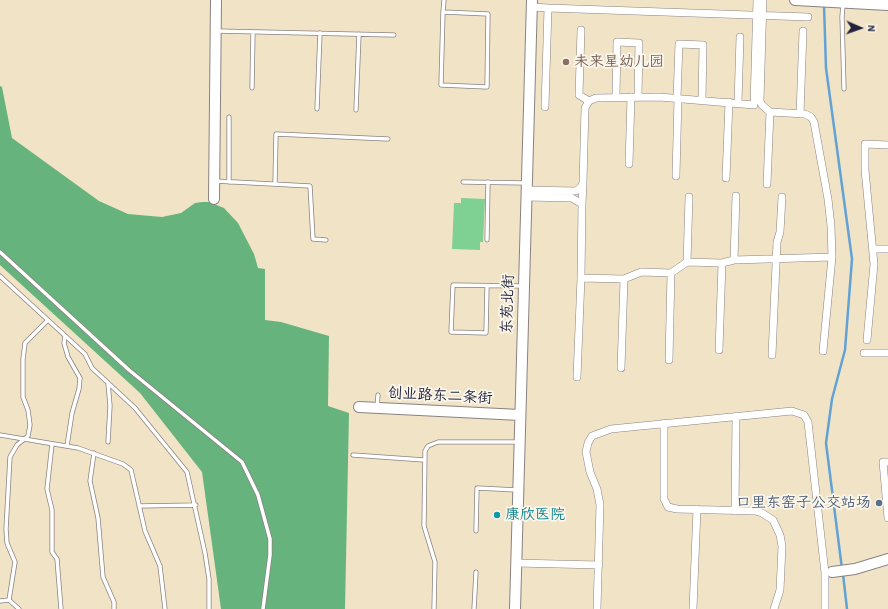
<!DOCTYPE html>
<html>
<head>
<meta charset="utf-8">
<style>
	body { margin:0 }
	#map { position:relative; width:888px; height:609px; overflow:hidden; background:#f1e3c6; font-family:"Patrick Hand",sans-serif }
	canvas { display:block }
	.north { position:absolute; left:840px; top:8px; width:40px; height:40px; -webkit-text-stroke:3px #fbf7ec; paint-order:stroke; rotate:92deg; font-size:11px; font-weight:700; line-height:16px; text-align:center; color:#22223b }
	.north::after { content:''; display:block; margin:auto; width:14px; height:18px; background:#22223b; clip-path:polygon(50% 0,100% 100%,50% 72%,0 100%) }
</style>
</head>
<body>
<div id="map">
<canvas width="888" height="609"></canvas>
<div class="north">N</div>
</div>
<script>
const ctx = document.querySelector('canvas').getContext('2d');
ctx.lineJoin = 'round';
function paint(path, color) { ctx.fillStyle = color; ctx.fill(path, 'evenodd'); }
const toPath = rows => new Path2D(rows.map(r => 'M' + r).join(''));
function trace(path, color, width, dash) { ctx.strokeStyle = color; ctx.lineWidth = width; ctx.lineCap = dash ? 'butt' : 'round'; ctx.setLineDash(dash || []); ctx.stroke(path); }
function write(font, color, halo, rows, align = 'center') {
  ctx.font = font + ' "Patrick Hand","LXGW WenKai TC",sans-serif'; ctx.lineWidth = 3.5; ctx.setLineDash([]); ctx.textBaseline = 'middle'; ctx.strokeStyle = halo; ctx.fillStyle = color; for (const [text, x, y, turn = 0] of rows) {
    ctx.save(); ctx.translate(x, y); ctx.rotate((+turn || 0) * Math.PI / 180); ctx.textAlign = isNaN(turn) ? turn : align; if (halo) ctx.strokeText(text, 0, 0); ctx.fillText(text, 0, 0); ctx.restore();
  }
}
const green = toPath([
	[461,198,485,199,483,242,480,242,480,250,452,249,454,203,461,203]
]);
const forest = toPath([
	[0,86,2,87,12,138,99,201,128,214,162,217,181,213,195,203,202,202,209,202,224,208,238,223,254,254,258,268,265,269,265,320,281,322,329,336,328,406,349,413,345,609,221,609,202,472,140,393,0,265]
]);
const stream = toPath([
	[824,5,826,68,852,259,845,350,832,399,826,443,842,569],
	[843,574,847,609]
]);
const lane = toPath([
	[843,4,842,17,844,89],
	[443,12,488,14,487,87,441,85,443,12,444,0],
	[217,31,394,35],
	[252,88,253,32],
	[317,109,320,33],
	[356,110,359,34],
	[229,117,229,182],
	[215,181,310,186,313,239,326,240],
	[463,182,526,183],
	[275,184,276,134,388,139],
	[487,240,488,182],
	[0,252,129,370,242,462,258,495,270,539,270,555,263,609],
	[0,276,85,354,92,368,135,408,187,472,205,553,209,579,209,609],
	[487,286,486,333,451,332,453,285,523,286],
	[65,336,64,343,68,357,80,378,79,389,72,413,67,446],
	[377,408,378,395],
	[0,435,78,448,123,464,131,470,145,531,160,566,165,609],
	[108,442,110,406,108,383],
	[52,444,47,489,52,510,52,552,57,559,61,609],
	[94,453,90,481,98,518,103,577,114,602,114,609],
	[353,455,424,460],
	[139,506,196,505],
	[476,531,477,488,517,490],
	[0,601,9,600],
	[19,609,9,600,15,562,7,543,6,529,10,457,17,445,28,436,30,425,28,410,23,397,23,359,25,343,48,320],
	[434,609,435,562,424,526,425,451,428,446,438,442,518,442],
	[474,609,476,572]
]);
const street = toPath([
	[532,7,548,8],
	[581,30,579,95,589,101],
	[616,97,617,42,639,43,638,97],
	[677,98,679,44,703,45,702,100],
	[738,103,740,37],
	[545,107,548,8,808,17],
	[800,114,803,31],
	[629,164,631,97],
	[676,176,678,98],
	[726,178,729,102],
	[767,184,770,112],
	[526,190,576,191,581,187,583,183,585,108,589,101,596,98,659,97,754,105,757,0],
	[526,197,572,198,582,204,581,278,624,279,641,272,671,273,687,262,722,263,734,260,832,257,831,226,828,199,814,122,811,117,805,114,770,112,762,105,760,101,763,0],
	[582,204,583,183],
	[873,249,888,249],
	[734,260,736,196],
	[687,262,689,197],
	[867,340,874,264,865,170,865,144,888,145],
	[719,350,722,263],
	[823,351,832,257],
	[864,353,888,353],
	[772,355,777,242,780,232,782,197],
	[669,360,671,273],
	[621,368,624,279],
	[577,377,581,278],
	[664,423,664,499,668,507,677,509,755,511,762,513,773,520,780,535,782,546,780,590,774,609],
	[888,462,883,462,888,518],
	[735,511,736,416],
	[516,563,599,565],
	[597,609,600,505,597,489,590,472,586,452,588,443,592,436,611,429,792,411,804,415,808,422,825,573,825,609],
	[693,609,697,509]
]);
const secondary = toPath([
	[795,0,888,5],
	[214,199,216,0],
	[359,407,520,415],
	[832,572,855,569,888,559],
	[515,609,532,0]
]);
const markers = [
	[566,62,4,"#8d6e63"],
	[879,503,4,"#5c6f8a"],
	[497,515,4,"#0f9aa8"]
];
const educationNames = [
	["未来星幼儿园",574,62]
];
const streetNames = [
	["东苑北街",508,304,-88],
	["创业路东二条街",440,396,3]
];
const serviceNames = [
	["口里东窑子公交站场",871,503]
];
const cultureNames = [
	["康欣医院",505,515]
];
paint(green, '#7fd193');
paint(forest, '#67b37d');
trace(stream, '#62a2d5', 2.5);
trace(lane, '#8a8280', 5);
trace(street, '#8a8280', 8);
trace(secondary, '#8a8280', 12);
trace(lane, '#fff', 3.5);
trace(street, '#fff', 7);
trace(secondary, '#fff', 10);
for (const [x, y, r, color] of markers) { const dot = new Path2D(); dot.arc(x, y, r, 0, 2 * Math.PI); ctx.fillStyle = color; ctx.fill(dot); trace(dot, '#fbf7ec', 1.5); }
write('15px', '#785e54', '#fbf7ec', educationNames, 'left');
write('15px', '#22223b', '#fbf7ec', streetNames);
write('15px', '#4e5e75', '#fbf7ec', serviceNames, 'right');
write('15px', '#0d838f', '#fbf7ec', cultureNames, 'left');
</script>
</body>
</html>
